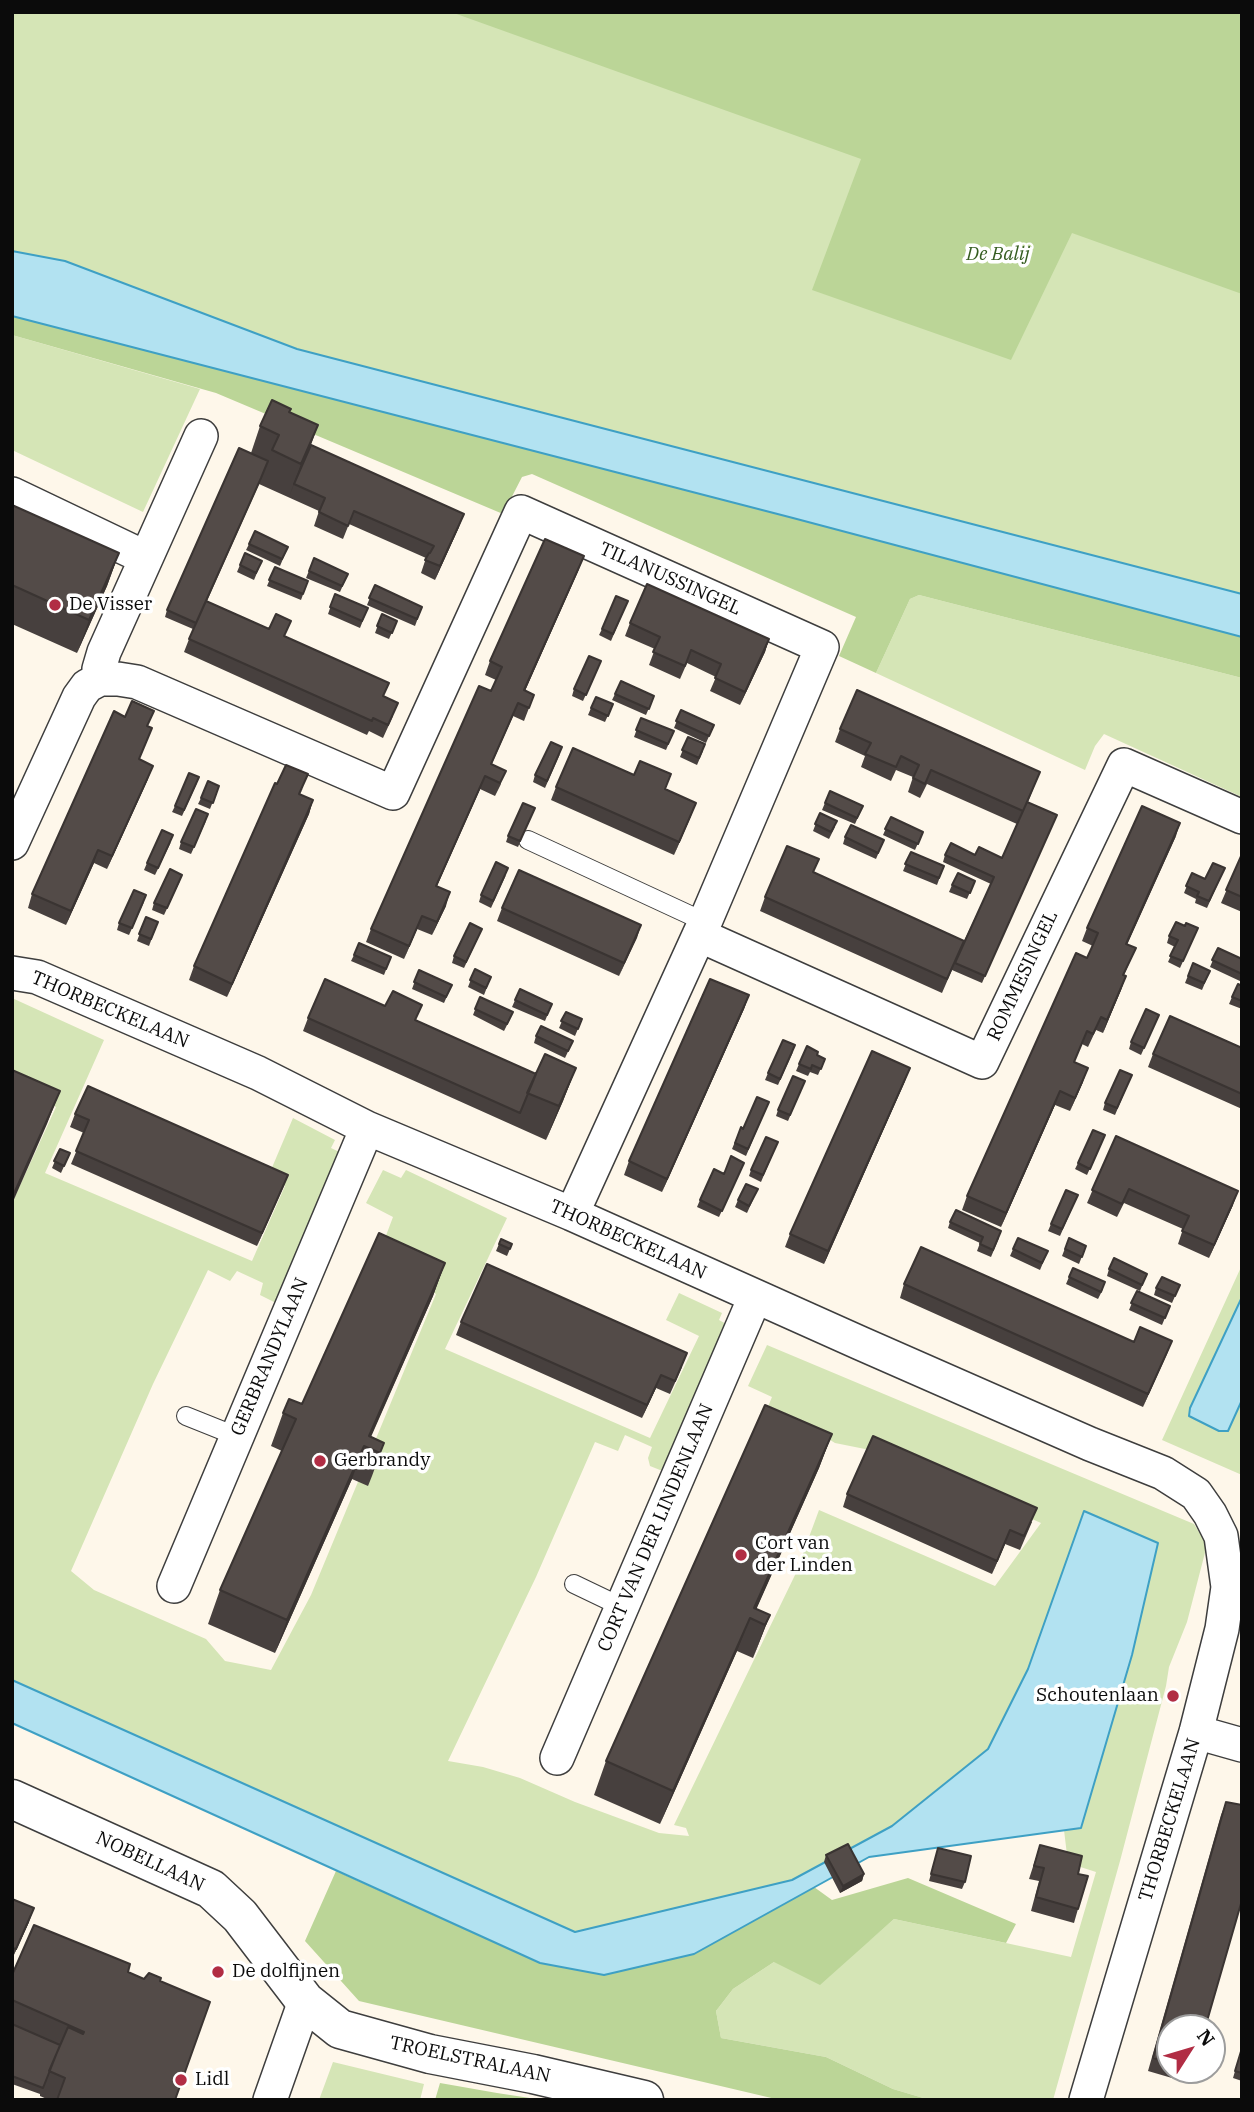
<!DOCTYPE html>
<html>
<head>
<meta charset="utf-8">
<style>
	body { margin:0 }
	#map { position:relative; width:1254px; height:2112px; overflow:hidden; background:#fef7ea; font-family:"IBM Plex Serif",serif }
	canvas { display:block }
	.frame { position:absolute; inset:0; border:14px solid #0b0b0b; pointer-events:none }
	.north { position:absolute; left:1156px; top:2014px; width:70px; height:70px; box-sizing:border-box; background:#fff; border:2px solid #9d9d9d; border-radius:50%; rotate:53deg; font-size:19px; font-weight:700; line-height:28px; text-align:center; color:#0b0b0b }
	.north::after { content:''; display:block; margin:auto; width:24px; height:32px; background:#b12d44; clip-path:polygon(50% 0,100% 100%,50% 72%,0 100%) }
</style>
</head>
<body>
<div id="map">
<canvas width="1254" height="2112"></canvas>
<div class="frame"></div>
<div class="north">N</div>
</div>
<script>
const ctx = document.querySelector('canvas').getContext('2d');
ctx.lineJoin = 'round';
function paint(path, color) { ctx.fillStyle = color; ctx.fill(path, 'evenodd'); }
const toPath = rows => new Path2D(rows.map(r => 'M' + r).join(''));
function trace(path, color, width, dash) { ctx.strokeStyle = color; ctx.lineWidth = width; ctx.lineCap = dash ? 'butt' : 'round'; ctx.setLineDash(dash || []); ctx.stroke(path); }
function write(font, color, halo, rows, align = 'center') {
  ctx.font = font + ' "IBM Plex Serif",serif'; ctx.lineWidth = 7; ctx.setLineDash([]); ctx.textBaseline = 'middle'; ctx.strokeStyle = halo; ctx.fillStyle = color; for (const [text, x, y, turn = 0] of rows) {
    ctx.save(); ctx.translate(x, y); ctx.rotate((+turn || 0) * Math.PI / 180); ctx.textAlign = isNaN(turn) ? turn : align; if (halo) ctx.strokeText(text, 0, 0); ctx.fillText(text, 0, 0); ctx.restore();
  }
}
const green = toPath([
	[12,12,1242,12,1242,594,297,349,65,261,12,251],
	[12,335,200,389,143,512,12,450],
	[919,595,1242,678,1242,797,1104,734,1095,746,1085,770,876,673,910,599],
	[12,998,104,1040,45,1173,252,1261,285,1186,268,1177,293,1118,335,1140,331,1148,350,1157,284,1307,260,1295,263,1283,237,1271,230,1281,208,1270,153,1384,71,1571,94,1590,206,1639,225,1661,271,1670,311,1595,436,1294,376,1262,393,1217,366,1203,383,1170,401,1178,406,1170,507,1218,445,1349,650,1438,699,1336,666,1320,679,1293,722,1313,719,1320,737,1330,670,1474,650,1466,648,1458,652,1447,625,1435,618,1451,595,1442,536,1577,448,1761,483,1767,520,1778,575,1802,659,1833,689,1836,686,1828,674,1825,795,1575,819,1510,995,1586,1041,1523,880,1452,835,1443,819,1433,755,1438,772,1397,748,1386,767,1345,1194,1524,1207,1545,1187,1622,1169,1667,1166,1686,1120,1861,1053,2100,930,2100,893,2089,826,2057,721,2038,716,2011,733,1989,774,1962,870,1940,894,1919,1071,1957,1096,1872,1068,1863,1064,1830,1081,1828,1132,1655,1158,1543,1085,1511,1028,1669,988,1749,892,1826,792,1880,574,1932,12,1680,12,1203,56,1107,12,1086],
	[1242,1265,1242,1297,1190,1408,1189,1416,1219,1431,1228,1431,1242,1400,1242,1475,1162,1440],
	[333,2062,424,2084,420,2100,319,2100]
]);
const forest = toPath([
	[451,12,1242,12,1242,294,1072,233,1011,360,812,290,861,159],
	[12,316,793,518,1242,637,1242,678,919,595,910,599,876,673,839,656,856,617,532,474,522,477,503,514,216,393,12,335],
	[336,1871,540,1963,604,1975,759,1917,814,1887,832,1900,908,1878,1016,1924,1006,1943,894,1919,820,1985,774,1962,733,1989,716,2011,721,2038,826,2057,893,2089,930,2100,780,2100,359,2001,305,1941],
	[440,2083,497,2093,543,2100,435,2100]
]);
const water = toPath([
	[12,251,65,261,297,349,1242,594,1242,637,793,518,12,316,12,251],
	[1242,1297,1242,1400,1228,1431,1219,1431,1189,1416,1190,1408,1242,1297],
	[1084,1511,1158,1543,1132,1655,1081,1828,869,1857,694,1954,604,1975,540,1963,12,1723,12,1680,575,1932,792,1880,892,1826,988,1749,1028,1669,1084,1511]
]);
const service = toPath([
	[528,840,705,922],
	[186,1416,236,1436],
	[574,1584,622,1607]
]);
const minor = toPath([
	[12,494,146,558],
	[100,679,118,679,137,682,393,793,521,512,822,647,705,922,572,1214],
	[12,843,79,697,87,686,100,679,99,669,104,652,201,436],
	[699,935,982,1062,1124,765,1242,817],
	[12,973,37,977,258,1073,367,1128,572,1214,860,1343,1090,1444,1163,1473,1196,1494,1210,1514,1221,1536,1228,1587,1222,1629,1196,1732,1086,2100],
	[174,1586,367,1128],
	[1196,1732,1242,1745],
	[557,1758,755,1297],
	[270,2100,305,2001]
]);
const tertiary = toPath([
	[12,1799,211,1889,240,1916,305,2001,340,2029,430,2054,533,2074,644,2100]
]);
const wall = toPath([
	[289,412,311,446,459,527,435,580,421,573,426,558,349,524,343,539,314,526,319,511,259,484,207,601,285,636,384,696,393,716,383,738,369,731,367,735,184,652,193,629,165,617,167,610,251,453,260,426],
	[12,505,119,553,107,586,77,653,12,624],
	[249,544,288,547,280,566,246,550],
	[245,553,259,568,254,580,237,572],
	[314,558,348,574,340,592,306,578],
	[275,567,308,581,301,600,267,586],
	[579,569,525,691,534,695,524,721,513,716,491,764,501,784,495,796,480,789,437,886,446,906,432,935,417,929,404,959,366,942,371,929,496,680,485,675,490,661],
	[375,585,422,607,415,626,367,605],
	[335,594,368,608,360,628,328,614],
	[628,601,611,641,599,635,602,629],
	[382,614,397,621,389,639,375,633],
	[630,623,769,639,765,652,740,705,710,691,716,677,687,663,680,679,649,665,655,649,625,636],
	[601,661,583,701,572,696,574,689],
	[615,694,654,696,646,715,612,700],
	[613,704,605,722,588,715,591,708],
	[681,710,714,725,706,743,674,728],
	[125,717,152,728,139,759,148,779,107,869,94,863,66,925,28,908,32,894],
	[641,718,674,731,666,750,634,737],
	[840,729,1040,772,1028,802,1054,822,982,983,952,970,942,993,760,911,765,897,813,873,964,941,991,884,943,862,945,855,975,855,1002,858,1017,824,927,784,920,798,908,792,913,777,896,770,891,781,861,767,865,756,835,742],
	[688,737,703,751,697,765,680,757],
	[560,754,545,788,533,782,535,775],
	[197,783,182,816,172,812,175,806],
	[219,786,210,809,198,804,201,798],
	[556,787,691,816,674,855,551,800],
	[303,788,300,794,313,800,309,814,227,997,189,980,194,966],
	[830,791,863,806,855,824,822,810],
	[820,813,835,827,829,839,813,831],
	[532,814,518,847,506,842,508,836],
	[891,817,923,832,915,850,883,835],
	[206,821,191,854,179,849,181,842],
	[1176,836,1127,945,1136,948,1124,975,1126,976,1121,990,1103,1033,1096,1030,1088,1047,1082,1044,1074,1062,1083,1082,1070,1111,1055,1105,1001,1227,962,1210,967,1196,1093,946,1082,941,1087,928],
	[845,837,884,840,876,859,843,844],
	[171,842,155,875,144,870,147,863],
	[911,852,944,866,937,885,903,871],
	[1242,854,1242,912,1221,903],
	[1225,868,1207,908,1195,903,1196,899,1184,893,1192,873,1205,879],
	[506,875,491,908,479,902,481,895],
	[180,881,164,915,152,910,154,903],
	[975,881,967,899,949,892,952,885],
	[144,902,129,935,117,930,119,923],
	[502,908,641,925,619,976,497,921],
	[146,917,158,922,149,946,137,941],
	[1195,935,1180,968,1168,962,1175,947,1167,943,1169,936],
	[479,936,464,968,452,963,454,956],
	[1218,948,1242,959,1242,982,1210,967],
	[354,955,391,957,384,975,351,961],
	[1193,963,1210,971,1202,990,1185,983],
	[475,969,491,977,484,995,468,987],
	[419,970,452,985,444,1003,412,989],
	[1242,986,1242,1009,1229,1004,1232,997],
	[520,989,552,1004,545,1021,512,1007],
	[749,995,744,1009,662,1192,624,1175,629,1161],
	[480,997,510,1019,504,1031,473,1015],
	[566,1012,582,1019,575,1036,559,1028],
	[1159,1015,1141,1055,1129,1049,1131,1042],
	[308,1018,416,1020,536,1074,576,1068,563,1101,546,1140,303,1031],
	[536,1036,573,1041,565,1058,534,1043],
	[1242,1048,1242,1109,1148,1067,1153,1054],
	[793,1052,778,1085,765,1080,768,1073],
	[817,1055,825,1059,818,1075,810,1072,808,1076,796,1071,799,1064],
	[1132,1075,1115,1115,1103,1110,1105,1103],
	[905,1081,824,1264,785,1247,790,1234],
	[802,1088,788,1121,776,1116,778,1110],
	[769,1102,746,1156,732,1149,741,1127,743,1129],
	[75,1114,288,1175,257,1246,71,1164,84,1133,70,1127],
	[1116,1136,1233,1205,1209,1258,1178,1244,1183,1229,1124,1203,1117,1217,1087,1203],
	[778,1142,761,1182,749,1176,751,1170],
	[1102,1142,1087,1175,1075,1169,1078,1163],
	[60,1149,70,1153,61,1173,52,1168],
	[744,1163,719,1217,697,1207,700,1200,724,1174],
	[758,1189,747,1213,735,1207,738,1200],
	[1075,1202,1060,1236,1048,1231,1051,1224],
	[950,1222,999,1238,991,1257,977,1251,980,1243,948,1228],
	[1018,1238,1048,1251,1040,1270,1010,1256],
	[1069,1238,1086,1246,1079,1264,1062,1256],
	[501,1239,512,1244,507,1256,496,1251],
	[445,1263,433,1296,371,1437,384,1443,372,1476,368,1486,352,1479,275,1653,208,1624,220,1590,282,1451,271,1446,283,1413,302,1404],
	[1109,1269,1147,1274,1140,1291,1107,1276],
	[1069,1277,1103,1289,1098,1299,1066,1284],
	[904,1284,1134,1342,1172,1341,1143,1407,900,1298],
	[1180,1285,1172,1303,1154,1295,1156,1288],
	[1137,1291,1170,1306,1162,1325,1129,1310],
	[461,1322,682,1367,670,1394,656,1388,642,1418,456,1335],
	[832,1434,819,1468,756,1609,770,1615,753,1658,737,1651,660,1824,594,1795,606,1761],
	[847,1494,1032,1522,1020,1550,1005,1544,992,1574,843,1507],
	[1226,1802,1170,2028,1170,2070,1194,2070,1189,2083,1148,2071,1221,1815],
	[1040,1845,1078,1909,1074,1923,1031,1911,1039,1881,1029,1879],
	[938,1848,965,1882,962,1889,929,1881],
	[826,1855,864,1874,862,1881,840,1893,824,1862],
	[12,1899,29,1922,12,1959],
	[128,1972,144,1979,160,1981,175,2100,49,2100,40,2096,40,2094,12,2084,12,1975],
	[1242,2047,1242,2081,1233,2078]
]);
const shadedWall = toPath([
	[318,425,306,459,294,484,289,497,301,464],
	[464,514,459,527,435,580,440,566],
	[119,553,107,586,77,653,89,620],
	[584,556,579,569,519,704,524,690],
	[769,639,765,652,740,705,745,692],
	[518,703,513,716,486,777,491,764],
	[153,766,148,779,107,869,112,856],
	[485,776,480,789,431,899,436,886],
	[313,800,309,814,227,997,232,984],
	[696,803,691,816,674,855,679,842],
	[1180,823,1176,836,1121,957,1126,944],
	[98,850,94,863,66,925,71,911],
	[450,892,446,906,432,935,437,922],
	[422,916,417,929,404,959,409,946],
	[641,925,637,938,619,976,624,963],
	[1126,976,1121,990,1103,1033,1107,1020],
	[749,995,744,1009,662,1192,667,1179],
	[576,1068,563,1101,546,1140,559,1106],
	[910,1068,905,1081,824,1264,828,1251],
	[1088,1068,1083,1082,1070,1111,1075,1098],
	[60,1091,47,1124,12,1204,12,1198],
	[1060,1091,1055,1105,1001,1227,1006,1213],
	[288,1175,283,1188,257,1246,262,1233],
	[1238,1191,1233,1205,1209,1258,1214,1245],
	[445,1263,433,1296,366,1447,369,1436],
	[1172,1341,1167,1354,1143,1407,1148,1394],
	[661,1375,656,1388,642,1418,647,1405],
	[832,1434,819,1468,752,1619,754,1608],
	[364,1446,352,1479,275,1653,287,1620],
	[1010,1530,1005,1544,992,1574,997,1561],
	[770,1615,757,1648,753,1658,765,1625],
	[750,1618,737,1651,660,1824,673,1791],
	[864,1874,862,1881,840,1893,843,1886],
	[34,1908,29,1922,12,1959,16,1949]
]);
const building = toPath([
	[272,400,291,409,289,412,318,425,301,464,272,450,279,435,260,426,272,400],
	[311,445,464,514,440,566,425,560,429,553,430,553,434,546,354,511,348,526,319,512,325,498,294,484,311,445],
	[239,448,268,461,261,478,196,623,167,610,239,448],
	[12,505,119,553,89,620,12,585,12,505],
	[255,531,288,547,282,559,249,544,255,531],
	[545,539,584,556,524,690,534,695,529,708,518,703,491,764,506,771,500,783,485,776,436,886,450,892,437,922,422,916,409,946,371,929,479,686,491,691,496,680,502,667,490,661,545,539],
	[245,553,262,561,256,573,240,565,245,553],
	[314,558,348,574,342,586,309,571,314,558],
	[275,567,308,581,303,594,269,580,275,567],
	[647,584,769,639,745,692,715,678,721,664,691,650,685,666,653,652,660,637,630,623,647,584],
	[375,585,422,607,417,619,369,598,375,585],
	[335,594,368,608,362,621,330,607,335,594],
	[616,596,628,601,613,634,602,629,616,596],
	[206,601,269,629,276,614,291,621,284,636,389,683,383,696,398,703,388,725,373,718,372,721,189,639,206,601],
	[382,614,397,621,392,633,377,626,382,614],
	[589,656,601,661,586,695,574,689,589,656],
	[621,681,654,696,649,709,615,694,621,681],
	[857,690,1040,772,1023,811,931,770,925,784,913,778,919,765,901,756,896,767,865,754,871,743,840,729,857,690],
	[596,697,613,704,608,716,591,708,596,697],
	[132,701,154,711,147,726,152,728,139,759,153,766,112,856,98,850,71,911,32,894,114,711,125,717,132,701],
	[681,710,714,725,709,736,676,721,681,710],
	[641,718,674,731,668,744,636,730,641,718],
	[688,737,705,744,699,758,682,750,688,737],
	[551,742,562,747,547,781,535,775,551,742],
	[573,748,634,775,640,761,671,774,665,789,696,803,679,842,556,787,573,748],
	[286,765,308,774,299,794,313,800,232,984,194,966,275,783,277,784,286,765],
	[189,773,199,777,184,810,175,806,189,773],
	[208,781,219,786,213,803,201,798,208,781],
	[830,791,863,806,857,818,825,803,830,791],
	[1027,802,1057,815,985,976,955,963,994,877,945,855,951,843,975,855,979,847,1002,858,1027,802],
	[523,803,535,808,520,841,508,836,523,803],
	[1142,806,1180,823,1126,944,1136,948,1123,975,1126,976,1107,1020,1101,1017,1093,1034,1087,1031,1074,1062,1088,1068,1075,1098,1060,1091,1006,1213,967,1196,1076,953,1087,958,1092,947,1098,933,1087,928,1142,806],
	[196,809,208,814,194,847,181,842,196,809],
	[820,813,837,821,831,832,815,824,820,813],
	[891,817,923,832,918,844,885,829,891,817],
	[851,825,884,840,878,853,845,837,851,825],
	[162,830,173,835,158,868,147,863,162,830],
	[787,846,819,859,813,872,964,941,947,979,765,897,787,846],
	[911,852,944,866,939,878,905,864,911,852],
	[1242,854,1242,897,1226,890,1242,854],
	[496,862,508,868,493,901,481,895,496,862],
	[1213,863,1225,868,1209,901,1197,896,1199,892,1186,886,1192,873,1205,879,1213,863],
	[170,869,182,875,167,908,154,903,170,869],
	[519,870,641,925,624,963,502,908,519,870],
	[958,873,975,881,970,893,952,885,958,873],
	[134,890,146,895,132,928,119,923,134,890],
	[146,917,158,922,151,939,139,934,146,917],
	[1176,922,1185,926,1186,923,1198,928,1183,961,1170,956,1178,940,1169,936,1176,922],
	[470,923,482,929,466,962,454,956,470,923],
	[359,943,391,957,386,969,354,955,359,943],
	[1218,948,1242,959,1242,974,1212,960,1218,948],
	[1193,963,1210,971,1204,983,1188,976,1193,963],
	[475,969,491,977,486,988,470,980,475,969],
	[419,970,452,985,446,997,414,982,419,970],
	[325,979,385,1006,393,991,422,1005,415,1020,536,1074,520,1113,308,1018,325,979],
	[710,979,749,995,667,1179,629,1161,710,979],
	[1238,984,1242,986,1242,1001,1232,997,1238,984],
	[520,989,552,1004,547,1015,515,1000,520,989],
	[480,997,513,1012,507,1024,475,1009,480,997],
	[1146,1009,1159,1015,1144,1048,1131,1042,1146,1009],
	[566,1012,582,1019,578,1029,561,1021,566,1012],
	[1170,1016,1242,1048,1242,1094,1153,1054,1170,1016],
	[541,1026,573,1041,568,1051,536,1036,541,1026],
	[783,1040,795,1045,780,1079,768,1073,783,1040],
	[807,1046,818,1052,817,1055,825,1059,821,1069,812,1065,811,1069,799,1064,807,1046],
	[872,1051,910,1068,828,1251,790,1234,872,1051],
	[545,1054,576,1068,559,1106,527,1093,545,1054],
	[12,1070,60,1091,12,1198,12,1070],
	[1120,1070,1132,1075,1117,1108,1105,1103,1120,1070],
	[793,1076,805,1081,790,1115,778,1110,793,1076],
	[88,1086,288,1175,262,1233,76,1151,89,1120,75,1114,88,1086],
	[757,1097,769,1102,748,1149,735,1143,741,1127,743,1129,757,1097],
	[1093,1130,1105,1135,1090,1169,1078,1163,1093,1130],
	[1116,1136,1238,1191,1214,1245,1182,1231,1189,1216,1129,1189,1122,1204,1092,1190,1116,1136],
	[766,1137,778,1142,763,1175,751,1170,766,1137],
	[60,1149,70,1153,64,1166,54,1161,60,1149],
	[731,1156,744,1163,722,1211,700,1200,714,1169,724,1174,731,1156],
	[746,1184,758,1189,749,1206,738,1200,746,1184],
	[1066,1190,1078,1195,1062,1229,1051,1224,1066,1190],
	[956,1210,1001,1231,993,1250,980,1244,983,1237,950,1222,956,1210],
	[379,1233,445,1263,369,1436,384,1443,380,1453,364,1446,287,1620,220,1590,296,1419,283,1413,289,1399,302,1404,379,1233],
	[1018,1238,1048,1251,1042,1263,1013,1249,1018,1238],
	[1069,1238,1086,1246,1082,1257,1065,1249,1069,1238],
	[501,1239,512,1244,510,1249,499,1244,501,1239],
	[921,1247,1134,1342,1140,1327,1172,1341,1148,1394,904,1284,921,1247],
	[1114,1258,1147,1274,1142,1285,1109,1269,1114,1258],
	[487,1264,687,1353,675,1381,661,1375,647,1405,461,1322,487,1264],
	[1073,1268,1105,1282,1101,1292,1069,1277,1073,1268],
	[1162,1277,1180,1285,1175,1296,1156,1288,1162,1277],
	[1137,1291,1170,1306,1165,1318,1131,1303,1137,1291],
	[765,1405,832,1434,754,1608,770,1615,765,1625,750,1618,673,1791,606,1761,765,1405],
	[873,1436,1037,1508,1024,1536,1010,1530,997,1561,847,1494,873,1436],
	[1226,1802,1242,1805,1242,1900,1205,2028,1170,2028,1170,2063,1153,2058,1226,1802],
	[848,1844,864,1874,843,1886,826,1855,848,1844],
	[1040,1845,1082,1856,1078,1874,1088,1876,1078,1909,1036,1897,1044,1868,1034,1866,1040,1845],
	[938,1848,971,1856,965,1882,931,1874,938,1848],
	[12,1899,34,1908,16,1949,12,1948,12,1899],
	[34,1925,130,1964,128,1972,144,1979,149,1973,161,1978,160,1981,210,2002,175,2100,57,2100,65,2078,49,2071,68,2027,83,2034,84,2032,12,2000,12,1975,34,1925],
	[12,2024,60,2045,43,2088,12,2076,12,2024],
	[1242,2048,1242,2073,1235,2071,1242,2048]
]);
const markers = [
	[55,605,7,"#b12d44"],
	[320,1461,7,"#b12d44"],
	[741,1555,7,"#b12d44"],
	[1173,1696,7,"#b12d44"],
	[218,1972,7,"#b12d44"],
	[181,2080,7,"#b12d44"]
];
const parkNames = [
	["De Balij",998,255]
];
const streetNames = [
	["TILANUSSINGEL",670,579,24],
	["ROMMESINGEL",1023,976,-65],
	["THORBECKELAAN",110,1010,23],
	["THORBECKELAAN",628,1240,24],
	["GERBRANDYLAAN",270,1357,-67],
	["CORT VAN DER LINDENLAAN",656,1528,-67],
	["THORBECKELAAN",1170,1820,-73],
	["NOBELLAAN",150,1862,25],
	["TROELSTRALAAN",470,2060,12]
];
const poiNames = [
	["De Visser",69,605],
	["Gerbrandy",334,1461],
	["Cort van",755,1544],
	["der Linden",755,1566],
	["Schoutenlaan",1159,1696,"right"],
	["De dolfijnen",232,1972],
	["Lidl",195,2080]
];
paint(green, '#d5e5b6');
paint(forest, '#bbd597');
paint(water, '#b2e2f1');
trace(water, '#3ea0c4', 2);
trace(service, '#3e3e3e', 20);
trace(minor, '#3e3e3e', 36);
trace(tertiary, '#3e3e3e', 41);
trace(service, '#fff', 18);
trace(minor, '#fff', 33);
trace(tertiary, '#fff', 38);
paint(wall, '#47403e');
paint(shadedWall, '#3a3432');
paint(building, '#534b48');
trace(building, '#3a3432', 2);
for (const [x, y, r, color] of markers) { const dot = new Path2D(); dot.arc(x, y, r, 0, 2 * Math.PI); ctx.fillStyle = color; ctx.fill(dot); trace(dot, '#fff', 2.5); }
write('italic 19px', '#355d20', '#fff', parkNames);
write('19px', '#0b0b0b', '#fff', streetNames);
write('19px', '#0b0b0b', '#fff', poiNames, 'left');
</script>
</body>
</html>
